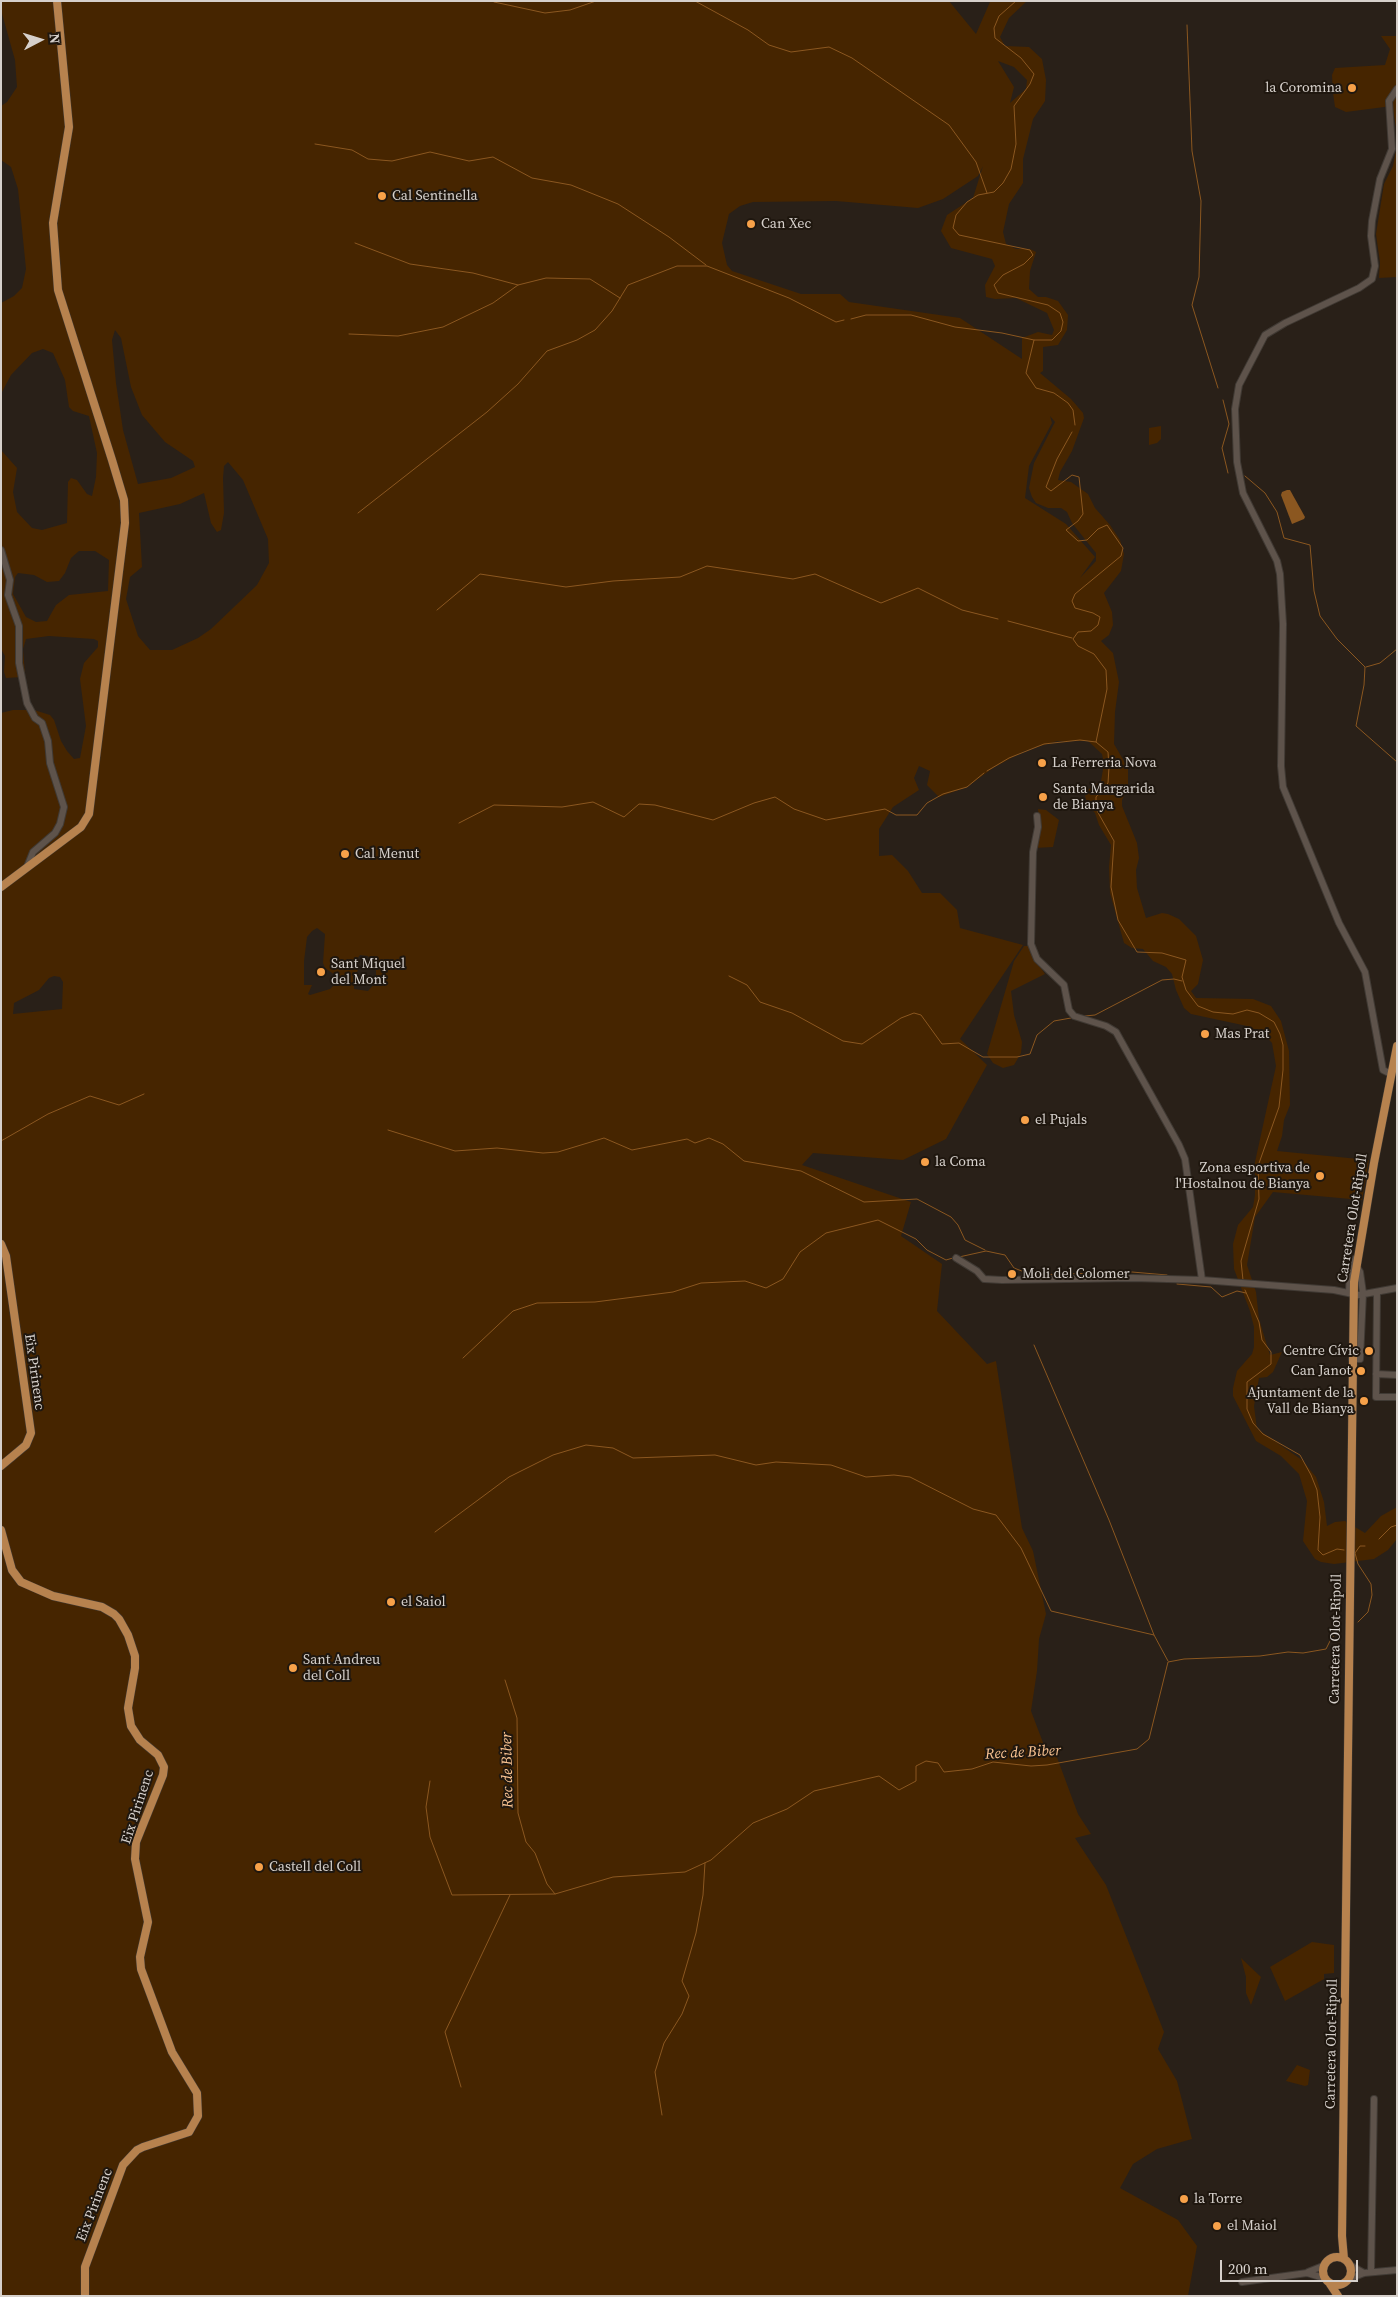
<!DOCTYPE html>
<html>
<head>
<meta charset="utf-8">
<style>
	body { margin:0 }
	#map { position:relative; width:1398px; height:2297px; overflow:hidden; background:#292018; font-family:"Source Serif 4",serif }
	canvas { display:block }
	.frame { position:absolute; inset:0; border:2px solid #d6d0cb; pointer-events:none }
	.north { position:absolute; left:15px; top:15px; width:50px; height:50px; -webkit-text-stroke:4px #1f170f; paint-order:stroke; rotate:85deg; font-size:14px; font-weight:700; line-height:20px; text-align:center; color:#d6d0cb }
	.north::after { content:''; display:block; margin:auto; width:18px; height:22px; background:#d6d0cb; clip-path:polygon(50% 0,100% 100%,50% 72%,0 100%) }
	.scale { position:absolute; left:1220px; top:2260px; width:138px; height:22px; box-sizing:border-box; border:2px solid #d6d0cb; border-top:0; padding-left:6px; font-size:15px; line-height:18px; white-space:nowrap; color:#d6d0cb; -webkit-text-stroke:4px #1f170f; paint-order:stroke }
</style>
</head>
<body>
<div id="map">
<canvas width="1398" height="2297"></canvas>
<div class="frame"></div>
<div class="north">N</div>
<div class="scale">200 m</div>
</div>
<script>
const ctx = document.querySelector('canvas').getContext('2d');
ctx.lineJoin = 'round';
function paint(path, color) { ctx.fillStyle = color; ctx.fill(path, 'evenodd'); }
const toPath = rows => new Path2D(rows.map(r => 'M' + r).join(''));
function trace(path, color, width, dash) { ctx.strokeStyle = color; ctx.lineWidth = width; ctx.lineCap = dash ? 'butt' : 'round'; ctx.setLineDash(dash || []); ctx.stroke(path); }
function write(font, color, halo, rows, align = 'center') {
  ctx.font = font + ' "Source Serif 4",serif'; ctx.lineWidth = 4; ctx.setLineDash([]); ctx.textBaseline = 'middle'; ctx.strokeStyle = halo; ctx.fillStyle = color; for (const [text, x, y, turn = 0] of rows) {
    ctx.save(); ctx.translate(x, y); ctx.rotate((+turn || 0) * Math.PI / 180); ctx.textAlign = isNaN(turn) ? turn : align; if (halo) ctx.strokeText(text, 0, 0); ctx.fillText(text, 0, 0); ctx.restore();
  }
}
const green = toPath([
	[1,1,949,1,976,34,990,2,1027,1,1009,18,1000,37,1005,46,1029,47,1042,59,1046,80,1045,101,1033,119,1023,159,1023,183,1009,204,1003,232,1006,244,1016,249,1030,249,1036,252,1030,271,1029,289,1038,297,1046,297,1058,301,1068,315,1067,330,1058,345,1043,347,1043,371,1040,373,1071,399,1083,413,1084,418,1072,451,1060,472,1058,480,1071,482,1088,494,1095,508,1110,525,1120,540,1124,554,1121,571,1104,593,1112,612,1113,625,1109,635,1101,641,1113,653,1119,682,1115,712,1114,744,1128,768,1128,788,1122,800,1122,806,1137,843,1139,858,1136,870,1137,888,1146,918,1162,913,1168,914,1179,919,1196,936,1203,960,1198,984,1191,991,1196,998,1253,999,1271,1006,1281,1021,1289,1051,1290,1105,1284,1120,1282,1136,1277,1151,1369,1160,1362,1200,1273,1192,1255,1217,1247,1265,1256,1292,1259,1319,1270,1355,1282,1352,1273,1372,1267,1377,1259,1378,1254,1406,1257,1429,1302,1460,1316,1477,1324,1502,1327,1526,1335,1522,1345,1521,1365,1533,1381,1516,1397,1507,1397,1539,1388,1550,1374,1559,1334,1564,1321,1562,1315,1559,1303,1541,1307,1501,1299,1474,1281,1456,1256,1441,1233,1396,1233,1388,1237,1371,1252,1354,1254,1347,1254,1327,1250,1311,1234,1269,1233,1244,1238,1225,1253,1207,1255,1195,1255,1162,1276,1066,1272,1043,1263,1033,1247,1026,1191,1014,1184,1008,1176,990,1172,974,1166,967,1153,961,1143,949,1132,948,1124,943,1110,893,1109,867,1111,845,1099,825,1095,813,1088,805,1085,796,1089,789,1101,781,1104,764,1102,754,1088,741,1057,741,1024,751,993,768,967,787,939,797,927,785,930,771,919,766,914,778,919,790,893,807,879,829,879,856,892,855,908,871,922,893,940,893,957,910,960,928,1023,945,960,1039,987,1065,946,1139,903,1160,813,1153,802,1165,911,1202,901,1236,942,1264,937,1311,987,1364,996,1361,1022,1528,1033,1551,1046,1614,1039,1639,1037,1671,1031,1711,1047,1753,1055,1752,1078,1814,1091,1834,1075,1838,1106,1885,1164,2032,1158,2049,1177,2081,1192,2139,1157,2149,1133,2164,1120,2188,1178,2220,1197,2246,1188,2296,1,2296,1,713,13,710,34,710,50,715,54,720,61,741,67,751,74,759,80,758,86,726,80,679,84,663,98,647,98,641,94,639,49,636,26,639,23,649,25,673,22,677,6,678,4,672,5,656,1,649,1,450,17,468,13,492,17,512,32,528,42,530,67,523,68,482,71,478,77,480,87,494,92,496,96,477,97,453,89,416,73,411,69,407,65,380,53,353,43,349,32,353,11,375,1,394,1,303,14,296,22,288,26,269,18,189,11,167,1,160,1,106,7,102,17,87,15,60,1,10],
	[998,61,1014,67,1027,80,1026,89,1010,103,1014,87],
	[983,166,973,198,947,215,941,231,951,248,992,259,995,266,985,285,986,297,995,299,1016,298,1047,313,1054,330,1052,335,1038,332,1022,338,1022,359,960,318,849,302,840,294,801,294,732,271,727,265,722,243,729,214,740,206,753,202,836,201,918,208,943,199,978,176],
	[115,330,121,338,131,387,142,415,165,442,193,461,195,467,171,478,138,484,123,430,116,383,112,340],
	[1050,416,1055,422,1034,463,1029,488,1032,497,1036,503,1048,508,1061,508,1067,512,1072,523,1096,553,1096,561,1080,578,1095,557,1066,524,1025,498,1029,466,1052,423],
	[228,462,243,480,268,539,269,563,257,585,211,629,198,638,172,650,150,650,138,636,126,599,130,577,142,567,139,513,180,504,204,493,211,523,217,532,221,530,224,513,223,478,224,466],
	[79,551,95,551,109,560,108,591,69,595,56,605,47,621,36,622,26,617,13,594,15,577,18,573,34,575,47,582,59,581,65,573,71,558],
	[317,928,325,934,323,963,325,968,335,975,336,983,330,989,310,995,308,994,312,985,304,985,304,961,307,937,312,931],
	[360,955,368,956,376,971,376,982,368,991,354,989,354,978,358,970,357,959],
	[54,976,60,977,63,982,62,1009,13,1014,14,1003,39,990,49,978],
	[1381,36,1397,36,1397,132,1392,106,1346,112,1335,107,1333,93,1332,75,1335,68,1385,65,1390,49],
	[1397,146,1397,277,1379,278,1380,262,1376,234,1384,184,1393,166],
	[1161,426,1161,439,1157,443,1149,445,1149,428],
	[1038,809,1046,810,1059,820,1053,847,1035,848,1040,825],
	[1024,946,1029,946,1033,956,1045,974,1011,991,1014,1015,1022,1042,1021,1053,1014,1065,1003,1068,993,1063,987,1054,1014,961],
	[1312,1942,1334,1945,1334,1973,1324,1974,1324,1979,1285,2001,1270,1967],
	[1241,1958,1261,1977,1251,2005,1246,1993,1246,1977],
	[1297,2065,1310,2070,1308,2085,1305,2086,1286,2081]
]);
const water = toPath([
	[1287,490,1290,490,1305,517,1304,519,1292,524,1281,495,1282,492]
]);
const stream = toPath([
	[695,1,748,30,769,45,791,52,829,47,852,58,949,125,976,162,987,193],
	[1016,1,999,16,994,28,995,38,1021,58,1034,74,1030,84,1014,106,1016,144,1011,169,1003,183,994,192,978,195,967,202,956,215,953,228,959,235,1030,250,1033,255,1024,264,1003,275,994,285,998,293,1048,305,1060,313,1063,322,1061,331,1052,340,1034,340,1026,373,1036,388,1054,393,1068,403,1073,410,1075,425],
	[494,2,545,13,570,10,596,1],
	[1187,25,1192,151,1201,201,1199,277,1192,305,1218,388],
	[315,144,352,150,368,159,392,161,430,152,469,161,493,157,532,178,571,185,618,204,669,237,706,265],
	[355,243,410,264,473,273,518,285],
	[851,319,866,315,911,315,955,327,1002,333,1034,340],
	[349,334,398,336,443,327,493,303,518,285,546,278,590,279,620,298],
	[1223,400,1229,424,1222,448,1228,473],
	[1072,432,1057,459,1046,487,1051,491,1072,475,1079,477,1083,514,1078,521,1066,530,1078,541,1087,540,1098,529,1107,525,1123,548,1121,556,1075,594,1072,601,1075,608,1093,613,1100,617,1098,625,1091,631,1078,632,1073,639,1078,646,1094,654,1106,670,1107,689,1096,742,1108,752,1109,767,1108,783,1096,797,1096,809,1114,841,1111,887,1118,920,1137,952,1162,953,1186,960,1182,977,1186,990,1198,1006,1213,1012,1233,1014,1247,1010,1259,1013,1274,1022,1280,1034,1283,1045,1283,1070,1279,1107,1258,1166,1259,1199,1241,1261,1243,1280],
	[1245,476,1265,493,1277,512,1284,538,1310,545,1314,591,1320,616,1337,639,1365,667,1364,685,1356,726,1397,762],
	[358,513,487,412,518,384,547,351,577,340,595,330,612,311,628,285,677,266,707,266,789,298,836,322,844,320],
	[437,610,480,574,566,587,613,581,680,577,707,566,793,579,815,574,881,603,918,588,962,610,998,619],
	[1008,621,1072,638],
	[1366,667,1380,663,1397,649],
	[987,771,1009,758,1044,744,1080,740,1096,742],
	[459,823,494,805,562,807,593,802,624,817,639,804,655,805,713,820,754,803,775,797,794,809,826,820,885,809,896,815,917,815,927,803,943,794,967,787,984,773],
	[729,976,747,985,760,1002,792,1013,843,1041,862,1044,901,1018,914,1013,921,1015,942,1044,959,1043,983,1057,1017,1057,1030,1054,1037,1035,1054,1021,1071,1018],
	[1085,1016,1095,1015,1162,980,1174,979,1182,981],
	[388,1130,455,1151,497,1148,543,1153,558,1152,604,1138,632,1150,687,1139,695,1143,709,1138,723,1144,744,1161,801,1171,864,1202,917,1199,951,1217,958,1225,965,1240,985,1250],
	[1,1141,48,1114,90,1096,119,1105,144,1094],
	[959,1257,986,1251,1005,1255,1014,1268,1032,1275,1132,1272,1167,1275],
	[1177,1284,1211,1287,1222,1297,1237,1291,1246,1293],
	[1245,1290,1259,1322,1262,1340,1271,1352,1271,1364,1247,1382,1247,1409,1253,1423,1263,1434,1300,1455,1311,1475,1317,1490,1320,1517,1318,1550,1323,1555,1337,1549,1344,1550],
	[1034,1345,1109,1520,1154,1635],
	[463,1358,513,1311,537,1303,595,1302,673,1292,701,1283,745,1281,766,1288,783,1279,800,1252,826,1233,878,1220,916,1239,927,1250,946,1260,953,1258],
	[435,1532,509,1477,553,1455,586,1445,613,1448,633,1458,715,1455,756,1465,776,1462,831,1465,866,1477,894,1475,910,1477,973,1509,996,1515,1021,1548,1051,1611,1154,1635,1168,1661],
	[1379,1539,1391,1527,1397,1525],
	[1358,1622,1368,1612,1372,1595,1371,1584,1358,1564,1355,1553,1360,1546,1365,1546],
	[505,1680,517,1718,518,1813,526,1842,535,1853,547,1884,555,1894,613,1877,685,1872,711,1860,753,1823,787,1809,814,1791,879,1776,899,1790,916,1781,916,1766,926,1761,938,1763,944,1772,972,1769,993,1762,1031,1766,1047,1765,1137,1749,1149,1739,1168,1662,1184,1659,1260,1656,1288,1652,1303,1653,1326,1649,1332,1637,1340,1632],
	[430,1781,426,1807,430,1837,452,1895,555,1894],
	[461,2087,445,2032,510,1895],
	[662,2115,655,2072,664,2043,682,2014,689,1996,682,1981,696,1933,703,1895,705,1863]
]);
const minor = toPath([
	[1,550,10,580,8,595,19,626,19,663,27,703,35,718,42,723,48,741,50,763,64,807,60,824,55,833,33,852,27,867],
	[1037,816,1038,827,1033,852,1031,944,1037,959,1064,985,1069,1010,1074,1016,1106,1026,1116,1032,1179,1145,1185,1159,1202,1280],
	[1391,1074,1383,1070,1365,972,1339,923,1283,787,1281,766,1283,624,1280,574,1277,561,1243,493,1237,462,1235,409,1239,385,1265,335,1285,323,1359,288,1372,279,1375,266,1371,236,1372,221,1380,179,1392,149,1389,101,1397,89],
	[956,1258,977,1271,984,1279,1002,1280,1133,1278,1202,1280,1334,1290,1353,1294],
	[1377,1292,1376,1397,1397,1397],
	[1349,1293,1350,1267,1355,1259],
	[1353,1296,1397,1288],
	[1352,1359,1360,1359,1363,1293,1360,1272,1356,1266],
	[1376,1374,1397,1375],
	[1350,2265,1364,2273],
	[1308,2272,1323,2266],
	[1371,2272,1374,2099],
	[1349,2279,1364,2273,1397,2270],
	[1242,2282,1307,2273,1324,2278]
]);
const major = toPath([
	[1,887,81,827,89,814,125,523,124,500,112,460,58,290,53,223,69,127,57,1],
	[1,1244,6,1256,31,1433,26,1445,1,1466],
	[1,1530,12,1570,21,1582,53,1596,102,1607,114,1614,119,1619,128,1635,135,1656,135,1668,128,1708,131,1726,140,1740,158,1755,164,1767,163,1775,136,1842,135,1859,148,1922,140,1957,141,1969,172,2052,197,2093,198,2116,189,2132,143,2147,137,2150,123,2165,85,2267,85,2296],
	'1323 2271a14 14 0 1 1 28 0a14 14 0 1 1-28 0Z',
	[1344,2259,1342,2236,1344,2068,1354,1282,1374,1163,1397,1046],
	[1330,2284,1338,2296]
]);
const markers = [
	[1352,88,5,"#f7a149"],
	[382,196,5,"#f7a149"],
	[751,224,5,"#f7a149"],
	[1042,763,5,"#f7a149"],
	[1043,797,5,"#f7a149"],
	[345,854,5,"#f7a149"],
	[321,972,5,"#f7a149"],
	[1205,1034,5,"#f7a149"],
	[1025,1120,5,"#f7a149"],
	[925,1162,5,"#f7a149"],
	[1320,1176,5,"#f7a149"],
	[1012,1274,5,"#f7a149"],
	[1369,1351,5,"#f7a149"],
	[1361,1371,5,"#f7a149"],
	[1364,1401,5,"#f7a149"],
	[391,1602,5,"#f7a149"],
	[293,1668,5,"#f7a149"],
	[259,1867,5,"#f7a149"],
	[1184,2199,5,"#f7a149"],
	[1217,2226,5,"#f7a149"]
];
const poiNames = [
	["la Coromina",1342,88,"right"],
	["Cal Sentinella",392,196],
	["Can Xec",761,224],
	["La Ferreria Nova",1052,763],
	["Santa Margarida",1053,789],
	["de Bianya",1053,805],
	["Cal Menut",355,854],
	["Sant Miquel",331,964],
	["del Mont",331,980],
	["Mas Prat",1215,1034],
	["el Pujals",1035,1120],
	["la Coma",935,1162],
	["Zona esportiva de",1310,1168,"right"],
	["l'Hostalnou de Bianya",1310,1184,"right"],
	["Moli del Colomer",1022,1274],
	["Centre Cívic",1359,1351,"right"],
	["Can Janot",1351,1371,"right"],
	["Ajuntament de la",1354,1393,"right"],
	["Vall de Bianya",1354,1409,"right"],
	["el Saiol",401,1602],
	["Sant Andreu",303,1660],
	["del Coll",303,1676],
	["Castell del Coll",269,1867],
	["la Torre",1194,2199],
	["el Maiol",1227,2226]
];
const streetNames = [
	["Carretera Olot-Ripoll",1353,1218,-81],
	["Eix Pirinenc",34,1372,82],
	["Carretera Olot-Ripoll",1336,1639,-89],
	["Eix Pirinenc",138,1807,-72],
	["Carretera Olot-Ripoll",1332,2044,-89],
	["Eix Pirinenc",95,2205,-69]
];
const waterNames = [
	["Rec de Biber",1023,1753,-3],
	["Rec de Biber",508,1770,-91]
];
paint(green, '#462500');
paint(water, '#8b5720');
trace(stream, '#8b5720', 1);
trace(minor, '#403a34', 8);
trace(major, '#403a34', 9);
trace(minor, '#5e534b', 6);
trace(major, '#b7824e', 8);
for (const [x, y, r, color] of markers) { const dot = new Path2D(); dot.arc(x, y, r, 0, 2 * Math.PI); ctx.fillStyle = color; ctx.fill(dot); trace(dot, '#1f170f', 2); }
write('14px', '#d6d0cb', '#1f170f', poiNames, 'left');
write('14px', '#d6d0cb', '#1f170f', streetNames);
write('italic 15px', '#fbc492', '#1f170f', waterNames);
</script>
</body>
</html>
